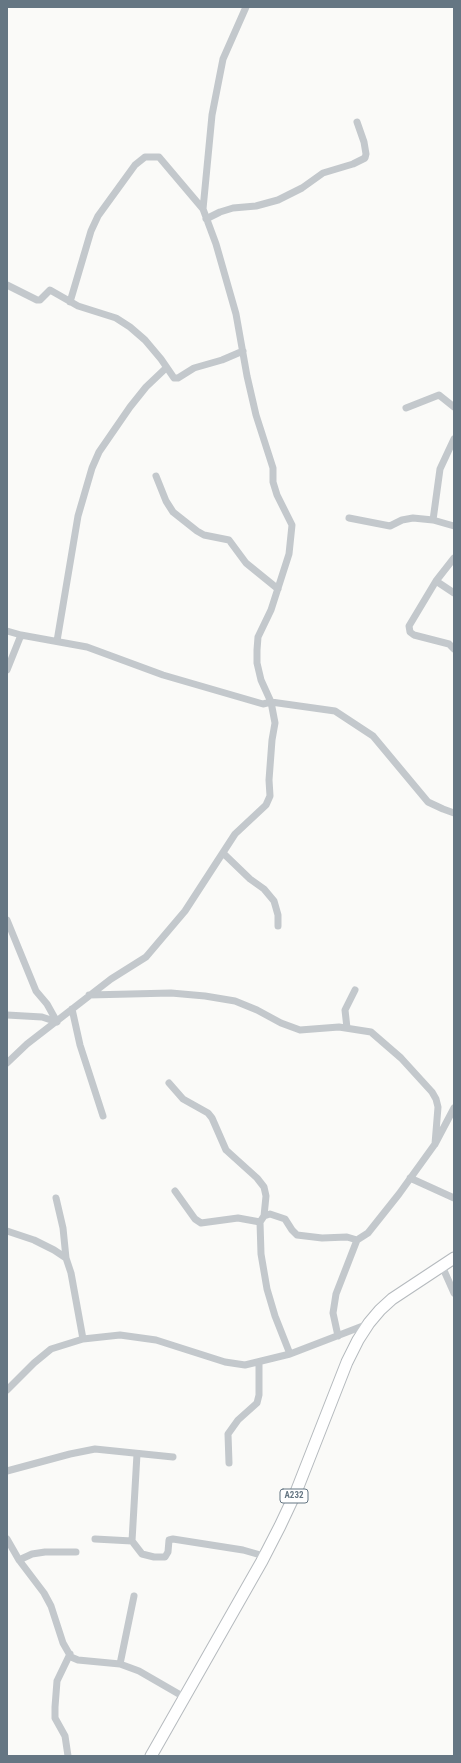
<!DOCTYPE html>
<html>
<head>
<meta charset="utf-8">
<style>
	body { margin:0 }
	#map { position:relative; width:461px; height:1763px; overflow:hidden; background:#fafaf8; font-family:"Roboto Condensed",sans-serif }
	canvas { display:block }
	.frame { position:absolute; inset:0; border:8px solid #657683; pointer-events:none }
</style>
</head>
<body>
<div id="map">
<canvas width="461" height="1763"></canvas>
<div class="frame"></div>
</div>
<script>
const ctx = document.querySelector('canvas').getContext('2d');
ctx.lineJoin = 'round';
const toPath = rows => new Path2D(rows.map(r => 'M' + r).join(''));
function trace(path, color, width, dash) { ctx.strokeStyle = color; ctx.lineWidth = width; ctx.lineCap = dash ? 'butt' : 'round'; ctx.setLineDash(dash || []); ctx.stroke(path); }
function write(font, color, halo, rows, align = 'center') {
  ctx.font = font + ' "Roboto Condensed",sans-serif'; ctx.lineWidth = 4; ctx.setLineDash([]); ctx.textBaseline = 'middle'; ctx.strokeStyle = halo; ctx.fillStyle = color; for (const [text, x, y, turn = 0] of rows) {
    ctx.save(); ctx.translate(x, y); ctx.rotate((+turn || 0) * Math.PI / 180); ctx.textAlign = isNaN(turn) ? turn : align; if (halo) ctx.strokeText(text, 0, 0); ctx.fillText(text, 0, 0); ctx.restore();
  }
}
const street = toPath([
	[206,219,220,212,233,208,256,206,278,200,302,188,323,173,353,164,365,158,366,154,364,142,357,122],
	[7,285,37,300,40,300,50,290,78,306,116,318,130,327,145,340,161,359,174,378,178,378,194,368,222,360,243,351],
	[70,302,91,231,98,216,135,165,145,157,159,157,203,209],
	[406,408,439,395,454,407],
	[156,476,166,501,173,512,197,531,204,535,229,540,246,563,278,589],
	[349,518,390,526,402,520,413,518,433,520,454,526],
	[433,520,440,469,454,439],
	[454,558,436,581,409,626,410,632,414,635,449,644,454,649],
	[436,581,454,593],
	[7,631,21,635,87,647,163,675,263,704,271,702,335,711,373,736,428,802,443,809,454,813],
	[57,641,78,516,92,468,99,452,130,407,146,387,166,368],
	[7,670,21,635],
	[223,853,250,879,264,889,274,901,278,915,278,926],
	[7,920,36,991,47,1004,57,1022],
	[89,995,171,993,205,996,235,1001,257,1010,281,1023,300,1030,339,1027,371,1032,401,1058,432,1092,436,1099,438,1107,435,1144],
	[72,1009,80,1045,103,1116],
	[7,1015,42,1017,57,1022],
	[347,1028,345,1010,355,990],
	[7,1063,27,1044,111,979,146,957,185,911,235,834,266,805,270,796,269,780,272,740,275,723,271,702,261,680,257,663,257,650,258,637,271,610,289,554,292,525,277,495,273,482,273,468,256,415,247,376,236,314,216,244,203,209,212,115,223,59,246,7],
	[169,1083,183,1099,208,1113,212,1118,226,1150,257,1178,264,1187,266,1196,264,1216],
	[410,1178,454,1198],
	[175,1191,195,1219,201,1223,238,1218,260,1222],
	[56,1198,63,1228,66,1258],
	[7,1231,34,1240,54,1250,66,1258,71,1273,83,1339],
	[442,1266,454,1293],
	[338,1336,333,1313,336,1294,357,1240,368,1233,399,1194,435,1144,454,1108],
	[290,1354,275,1316,267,1289,261,1254,260,1222,264,1216,270,1214,285,1219,292,1230,297,1235,322,1238,347,1237,357,1240],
	[7,1390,34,1363,51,1349,83,1339,120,1335,156,1340,225,1362,245,1365,290,1354,368,1324],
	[137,1454,132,1541,142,1554,154,1557,165,1557,168,1552,169,1540,173,1539,243,1550,264,1556],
	[229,1463,228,1434,238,1420,257,1403,259,1395,259,1362],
	[7,1471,70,1454,95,1449,173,1457],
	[7,1539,19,1560,44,1593,51,1606,63,1643,71,1657,78,1660,120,1664,139,1671,184,1697],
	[95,1539,132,1541],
	[19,1560,32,1554,45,1552,76,1552],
	[120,1664,134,1596],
	[68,1756,65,1736,55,1718,55,1707,57,1681,70,1654]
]);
const primary = toPath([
	[151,1756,262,1561,280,1526,296,1492,347,1362,358,1340,369,1323,380,1310,392,1299,454,1258]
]);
const shields = [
	[294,1496,28]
];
const shieldNames = [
	["A232",294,1496]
];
trace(primary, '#b5babe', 13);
trace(street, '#c3c8cc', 7);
trace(primary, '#fff', 11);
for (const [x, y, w] of shields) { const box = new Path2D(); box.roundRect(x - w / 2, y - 7, w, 14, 3); ctx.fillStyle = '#fff'; ctx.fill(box); trace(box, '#657683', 1); }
write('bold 9px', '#657683', null, shieldNames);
</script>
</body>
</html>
